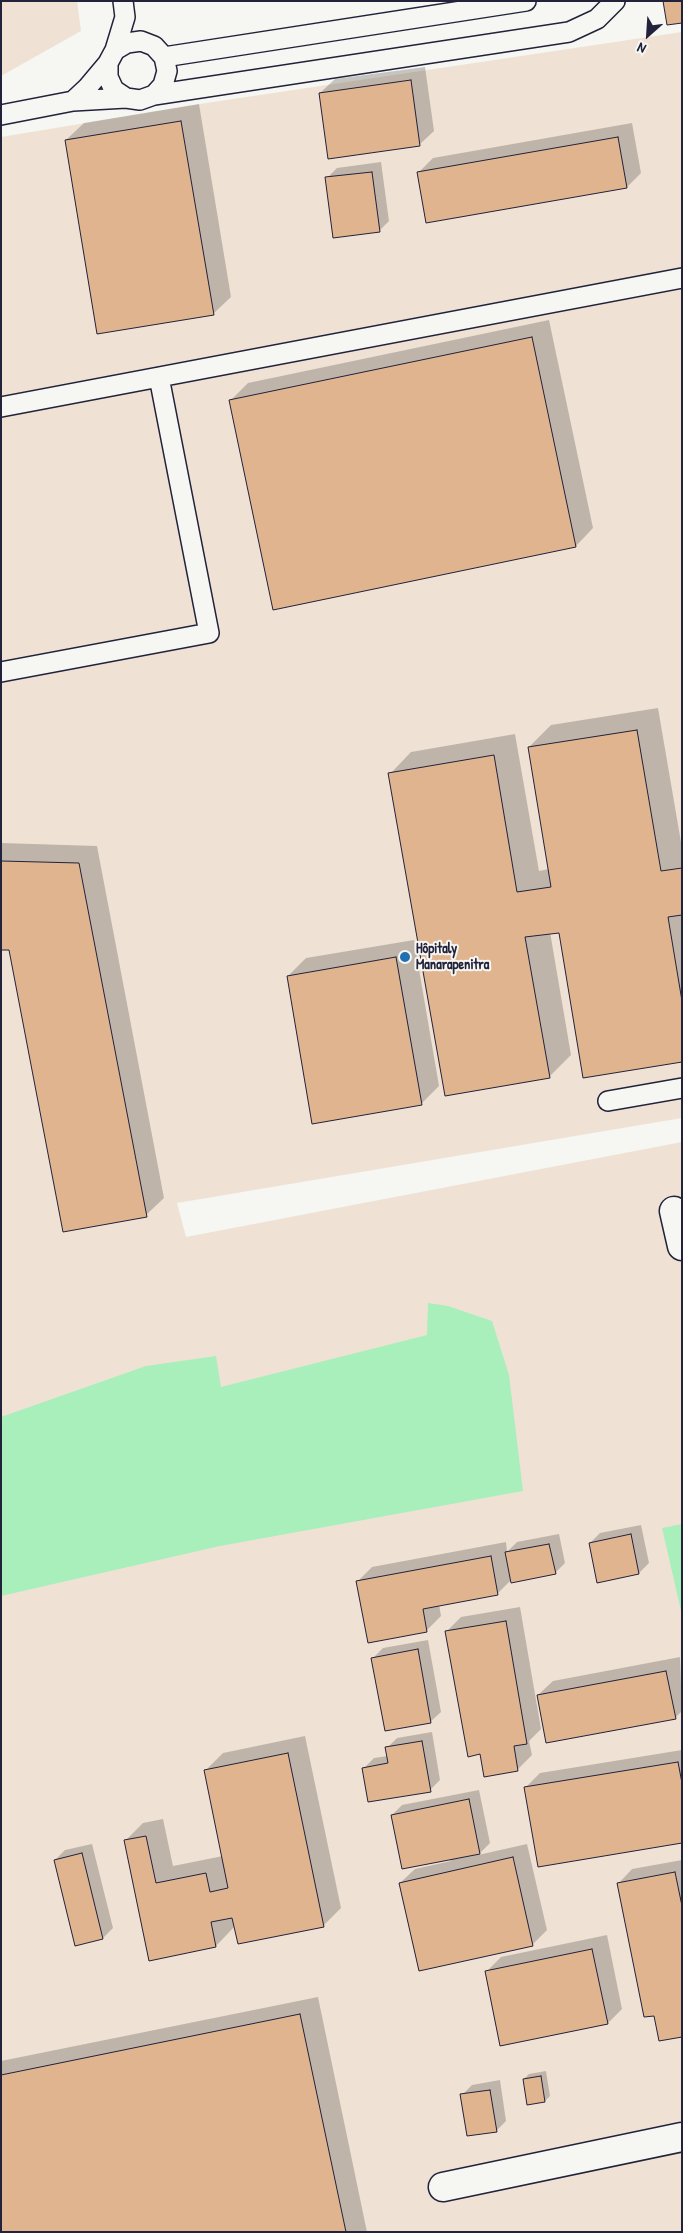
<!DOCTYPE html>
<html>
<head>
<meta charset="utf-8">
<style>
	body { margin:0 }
	#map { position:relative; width:683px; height:2233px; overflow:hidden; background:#f6f6f2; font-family:"Patrick Hand",sans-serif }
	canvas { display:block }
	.frame { position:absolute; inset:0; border:2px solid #22223b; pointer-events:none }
	.north { position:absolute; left:623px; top:10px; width:50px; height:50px; -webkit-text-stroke:4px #f6f6f2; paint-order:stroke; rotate:206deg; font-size:14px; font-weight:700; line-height:20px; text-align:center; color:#22223b }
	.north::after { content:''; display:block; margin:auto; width:18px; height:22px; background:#22223b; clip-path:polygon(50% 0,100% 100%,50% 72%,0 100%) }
</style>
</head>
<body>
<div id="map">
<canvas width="683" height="2233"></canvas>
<div class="frame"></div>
<div class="north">N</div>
</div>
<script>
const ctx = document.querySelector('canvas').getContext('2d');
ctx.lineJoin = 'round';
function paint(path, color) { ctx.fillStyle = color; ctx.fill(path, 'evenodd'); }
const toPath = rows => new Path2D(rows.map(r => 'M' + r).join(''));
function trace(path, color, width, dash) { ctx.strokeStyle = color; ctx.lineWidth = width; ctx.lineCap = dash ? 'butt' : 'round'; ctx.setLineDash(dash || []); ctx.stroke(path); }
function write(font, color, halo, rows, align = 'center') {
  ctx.font = font + ' "Patrick Hand",sans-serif'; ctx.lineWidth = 4; ctx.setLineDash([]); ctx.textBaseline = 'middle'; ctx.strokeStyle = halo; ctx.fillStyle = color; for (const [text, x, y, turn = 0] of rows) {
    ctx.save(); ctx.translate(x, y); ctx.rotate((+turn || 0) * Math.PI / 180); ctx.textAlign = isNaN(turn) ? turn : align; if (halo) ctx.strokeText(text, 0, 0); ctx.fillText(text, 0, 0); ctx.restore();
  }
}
const built = toPath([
	[1,1,77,1,81,31,1,76],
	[682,32,682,1118,177,1203,186,1237,682,1142,682,2232,1,2232,1,137,213,102]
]);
const green = toPath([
	[428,1303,448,1306,492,1321,509,1375,523,1491,220,1546,1,1596,1,1417,146,1366,216,1356,221,1387,427,1335],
	[682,1524,682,1615,662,1528]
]);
const shadow = toPath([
	[425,67,434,131,419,145,320,93,335,79],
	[199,104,231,297,213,314,66,140,84,123],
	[632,123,641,173,627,187,419,172,433,158],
	[381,162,389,221,379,231,327,178,337,168],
	[549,320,593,528,576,546,230,401,248,383],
	[658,708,682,848,682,1061,560,931,550,932,571,1055,549,1077,390,774,411,752,515,734,539,871,549,869,529,747,551,725],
	[1,843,97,846,164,1198,146,1215,10,948,1,948],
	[414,940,439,1086,421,1104,288,976,306,958],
	[641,1525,649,1563,639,1573,598,1581,590,1543,600,1533],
	[559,1534,565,1563,555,1573,511,1580,498,1593,439,1604,441,1616,426,1631,358,1581,372,1567,506,1542,507,1552,517,1542],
	[520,1607,541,1729,529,1741,532,1755,517,1770,481,1753,446,1632,461,1617],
	[428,1640,441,1712,430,1722,373,1658,383,1648],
	[680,1657,682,1711,675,1718,538,1695,553,1681],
	[432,1732,440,1780,430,1790,364,1768,374,1758,388,1756,387,1748,397,1738],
	[305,1736,341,1908,323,1926,235,1926,216,1946,150,1959,125,1841,143,1823,163,1819,173,1866,223,1856,205,1771,223,1753],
	[682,1750,682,1842,525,1788,540,1773],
	[479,1790,490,1843,478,1855,527,1844,547,1930,532,1945,400,1883,415,1869,451,1861,392,1815,402,1805],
	[92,1844,113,1928,103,1938,55,1860,65,1850],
	[682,1860,682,2035,655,2014,618,1884,632,1869],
	[607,1935,622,2009,608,2023,486,1972,501,1957],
	[318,1997,367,2232,1,2232,1,2061],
	[546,2071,550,2096,545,2101,524,2079,529,2074],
	[500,2080,506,2121,496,2131,462,2095,472,2085]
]);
const building = toPath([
	[663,1,682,1,682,23,667,25,663,1],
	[411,80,420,146,328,159,319,93,411,80],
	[181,121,214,315,97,334,65,140,181,121],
	[618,137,627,188,426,223,417,172,618,137],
	[372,172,380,232,333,238,325,177,372,172],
	[532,337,576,547,273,610,229,400,532,337],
	[637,730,661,871,682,868,682,915,668,917,682,1001,682,1062,583,1078,559,933,525,937,550,1078,445,1096,388,773,494,755,517,892,551,887,528,747,637,730],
	[1,861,79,863,147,1217,63,1232,9,950,1,950,1,861],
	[396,957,422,1105,312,1124,287,976,396,957],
	[631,1534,639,1574,597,1583,589,1543,631,1534],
	[549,1544,556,1574,511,1583,505,1552,549,1544],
	[491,1556,498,1595,423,1609,427,1632,368,1643,356,1581,491,1556],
	[506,1621,527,1744,514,1746,518,1771,484,1777,480,1754,468,1757,445,1631,506,1621],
	[418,1649,431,1723,385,1731,371,1658,418,1649],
	[666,1671,676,1719,546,1743,537,1695,666,1671],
	[422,1741,431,1792,368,1802,362,1768,388,1763,385,1747,422,1741],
	[288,1753,324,1927,238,1944,232,1918,211,1922,216,1947,149,1961,124,1840,146,1836,156,1883,206,1873,210,1892,228,1888,204,1770,288,1753],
	[678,1762,682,1783,682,1843,538,1867,524,1787,678,1762],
	[469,1799,480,1854,402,1869,391,1815,469,1799],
	[82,1853,103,1939,75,1946,54,1860,82,1853],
	[513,1857,533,1946,419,1971,399,1883,513,1857],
	[675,1872,682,1906,682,2037,659,2041,654,2016,644,2017,617,1883,675,1872],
	[592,1949,608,2024,500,2046,485,1971,592,1949],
	[300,2014,346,2232,1,2232,1,2075,300,2014],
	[541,2076,545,2102,527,2105,523,2079,541,2076],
	[490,2090,497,2132,467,2136,460,2094,490,2090]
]);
const lane = toPath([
	[115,50,125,17,123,1],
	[164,57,526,1],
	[154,95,569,32,597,19,615,1],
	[73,101,87,88,108,63],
	[1,115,73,101,126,98,140,100,154,95,163,85,167,71,164,57,154,46,141,41,127,43,115,50,108,63,108,77,114,90,126,98],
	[1,407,682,278],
	[1,672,209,633,159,377],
	[608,1101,682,1088]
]);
const street = toPath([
	[674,1211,682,1246],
	[443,2187,682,2137]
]);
const markers = [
	[405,957,6,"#1f6fb2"]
];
const poiNames = [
	["Hôpitaly",416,949],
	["Manarapenitra",416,965]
];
paint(built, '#efe2d4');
paint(green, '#a8efbb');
paint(shadow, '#0003');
paint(building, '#dfb48f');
trace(building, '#22223b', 1);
trace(lane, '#22223b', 22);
trace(street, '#22223b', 31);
trace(lane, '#f6f6f2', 19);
trace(street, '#f6f6f2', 28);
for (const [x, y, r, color] of markers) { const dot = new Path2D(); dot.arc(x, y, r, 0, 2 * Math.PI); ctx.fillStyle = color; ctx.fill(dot); trace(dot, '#f6f6f2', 2); }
write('bold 14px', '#22223b', '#f6f6f2', poiNames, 'left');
</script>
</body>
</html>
